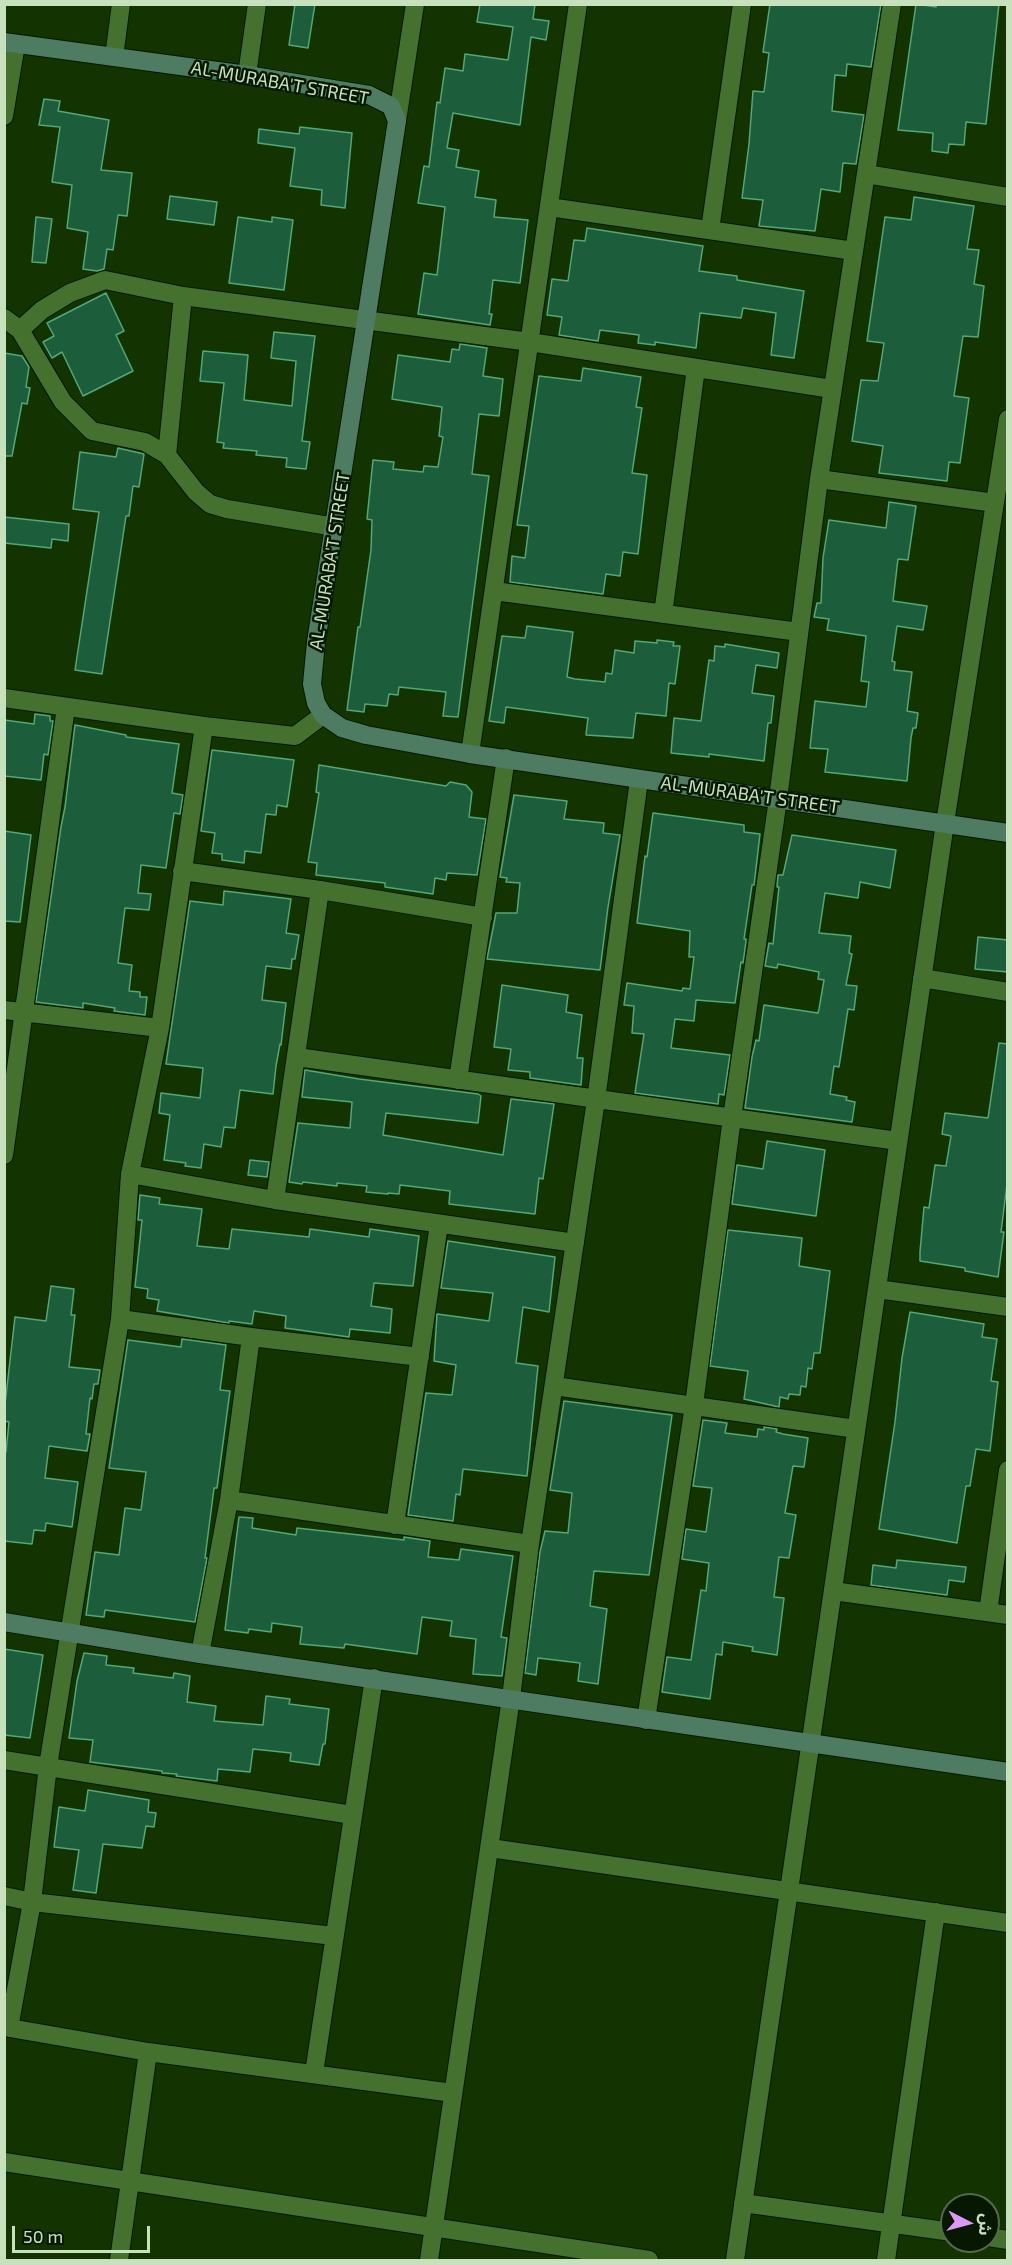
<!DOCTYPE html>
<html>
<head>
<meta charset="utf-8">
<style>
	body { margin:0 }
	#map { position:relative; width:1012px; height:2265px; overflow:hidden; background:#133400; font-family:"Exo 2","Noto Sans Arabic",sans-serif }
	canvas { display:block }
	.frame { position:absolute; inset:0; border:6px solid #c8e1bd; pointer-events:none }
	.north { position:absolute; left:940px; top:2193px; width:60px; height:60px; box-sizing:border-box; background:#071800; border:2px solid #54684c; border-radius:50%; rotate:96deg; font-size:16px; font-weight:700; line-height:24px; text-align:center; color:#c8e1bd }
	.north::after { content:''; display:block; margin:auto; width:21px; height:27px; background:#db99f5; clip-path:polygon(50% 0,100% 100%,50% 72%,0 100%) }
	.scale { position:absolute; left:12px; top:2226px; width:138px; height:27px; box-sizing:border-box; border:3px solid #c8e1bd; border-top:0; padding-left:8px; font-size:18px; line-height:21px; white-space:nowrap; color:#c8e1bd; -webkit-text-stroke:4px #071800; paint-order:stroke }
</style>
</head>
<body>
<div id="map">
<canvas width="1012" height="2265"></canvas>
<div class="frame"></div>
<div class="north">ش</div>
<div class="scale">50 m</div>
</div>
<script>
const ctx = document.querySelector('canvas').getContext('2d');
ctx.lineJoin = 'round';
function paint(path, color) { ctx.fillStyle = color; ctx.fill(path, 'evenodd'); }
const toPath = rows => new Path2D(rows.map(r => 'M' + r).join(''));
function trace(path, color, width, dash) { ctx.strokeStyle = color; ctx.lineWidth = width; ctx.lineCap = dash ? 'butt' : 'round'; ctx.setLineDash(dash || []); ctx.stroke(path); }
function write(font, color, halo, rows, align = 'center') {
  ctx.font = font + ' "Exo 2",sans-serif'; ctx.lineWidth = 5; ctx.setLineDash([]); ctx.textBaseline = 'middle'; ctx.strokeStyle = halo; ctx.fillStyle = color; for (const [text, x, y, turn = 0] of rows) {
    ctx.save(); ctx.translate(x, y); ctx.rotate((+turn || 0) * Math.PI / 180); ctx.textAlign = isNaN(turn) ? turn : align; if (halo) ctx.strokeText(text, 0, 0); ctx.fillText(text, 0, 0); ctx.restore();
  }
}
const building = toPath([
	[295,4,315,4,308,48,289,45,295,4],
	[480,4,535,4,533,19,549,21,546,40,531,37,520,125,453,113,447,148,459,150,456,167,479,171,475,197,496,200,494,217,528,220,520,283,493,280,489,314,492,314,490,325,418,314,424,273,437,275,445,207,418,203,424,166,429,167,437,102,440,103,445,68,463,71,465,54,508,60,513,27,477,22,480,4],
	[770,4,881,4,871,67,847,64,846,76,835,75,832,111,864,115,856,164,843,163,840,192,821,189,815,231,759,226,763,200,742,198,749,144,753,91,764,92,769,53,763,52,770,4],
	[916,4,936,7,937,4,999,4,986,124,966,122,964,145,949,144,948,153,932,151,933,133,898,130,916,4],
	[44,99,60,101,58,111,109,120,101,170,132,173,127,216,118,215,113,250,107,249,104,269,97,271,83,269,88,232,67,228,72,185,52,182,60,127,39,125,44,99],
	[300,127,352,133,345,208,321,205,322,190,290,186,295,148,258,143,259,129,299,134,300,127],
	[170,196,217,202,214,225,167,219,170,196],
	[914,197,974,206,967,249,979,250,974,284,984,286,978,337,963,336,954,396,969,398,960,463,949,462,947,481,879,473,883,446,852,441,861,380,878,381,884,343,867,341,885,217,911,220,914,197],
	[36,217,52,219,46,263,32,262,36,217],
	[238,217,272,222,272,217,293,220,284,290,229,283,238,217],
	[587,228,703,246,699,271,737,276,737,280,804,291,794,358,771,355,776,313,743,308,741,318,700,313,696,348,655,342,655,345,638,343,639,335,600,330,598,341,559,335,562,317,547,315,552,279,568,281,574,240,585,241,587,228],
	[106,293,124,331,116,335,133,371,83,396,62,352,52,358,43,342,54,336,47,323,106,293],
	[274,332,315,336,302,441,310,442,306,469,286,467,287,458,256,455,257,451,223,448,224,443,217,442,224,383,200,381,203,351,248,355,244,400,292,406,296,361,271,358,274,332],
	[460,344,487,348,483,376,503,379,499,416,479,414,472,474,489,476,458,717,443,716,446,692,399,687,398,695,389,694,387,706,365,704,364,712,347,710,358,627,360,627,371,550,372,520,367,519,373,460,394,462,393,469,423,472,424,466,438,467,443,437,439,436,442,407,392,399,398,355,450,362,452,349,459,350,460,344],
	[4,353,22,356,29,367,26,387,30,388,27,404,22,403,12,456,4,456,4,353],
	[583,368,641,377,636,407,642,408,632,473,647,475,638,554,623,552,620,576,606,574,603,594,510,582,512,556,525,558,529,526,517,525,539,376,581,381,583,368],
	[118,448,144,454,139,487,133,486,129,516,126,516,102,674,75,670,99,512,73,509,80,452,116,457,118,448],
	[889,502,916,506,908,560,898,559,893,601,927,606,923,630,897,626,892,661,895,662,894,670,912,672,907,711,918,713,916,728,913,728,911,738,907,781,825,772,828,749,810,748,815,701,866,707,869,682,861,681,866,636,827,630,829,619,814,617,817,603,821,603,823,558,829,520,886,528,889,502],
	[4,517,69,524,68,541,52,539,51,548,4,543,4,517],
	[527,626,573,632,567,677,575,679,605,682,606,673,612,674,615,650,634,653,635,641,657,643,657,640,674,642,673,646,680,646,675,684,669,683,666,716,636,713,633,738,586,735,588,718,506,707,504,723,489,721,502,636,525,638,527,626],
	[725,644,779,653,777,668,756,665,752,693,774,696,771,723,768,723,764,761,709,754,709,757,671,753,674,718,701,721,709,660,714,661,715,646,725,647,725,644],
	[35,714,50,716,50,721,53,721,48,755,44,754,41,780,4,776,4,720,34,724,35,714],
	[75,725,126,735,126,737,179,744,172,793,183,795,180,814,174,813,166,868,141,865,138,893,151,894,149,910,125,908,118,963,132,965,129,991,140,992,140,997,147,997,145,1015,114,1011,115,1008,83,1003,83,1008,36,1002,61,827,65,807,75,725],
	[212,750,294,760,287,807,277,805,276,815,266,814,261,853,245,851,244,863,222,860,222,854,212,853,215,833,201,831,212,750],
	[319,765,446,786,450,782,466,785,472,792,469,817,486,819,477,875,447,873,446,880,435,878,433,894,385,887,385,883,316,875,317,863,308,862,319,793,316,792,319,765],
	[514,795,567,801,564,819,604,823,603,833,620,835,608,907,600,970,487,959,496,913,517,913,520,883,506,882,507,878,500,877,514,795],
	[653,813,744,825,744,832,760,834,754,885,752,885,744,939,746,939,746,941,743,963,741,962,735,1003,696,1000,694,1021,675,1019,671,1048,730,1055,724,1095,719,1094,718,1104,635,1093,644,1034,632,1033,634,1006,624,1005,627,983,682,991,683,988,690,989,694,957,689,957,690,931,637,923,645,856,647,857,653,813],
	[4,831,31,835,20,922,4,921,4,831],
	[792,835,896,850,890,888,860,882,858,898,825,893,819,933,851,936,849,953,852,954,846,985,857,986,854,1010,848,1009,839,1067,834,1066,830,1094,847,1097,846,1100,855,1102,852,1122,745,1108,752,1057,756,1040,759,1041,764,1005,818,1013,819,1009,824,980,818,979,819,972,778,964,777,968,765,966,769,943,773,944,779,887,777,887,778,875,783,875,792,835],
	[224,891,291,899,286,933,299,935,295,959,292,959,291,969,266,966,262,1000,286,1003,281,1045,280,1044,276,1066,273,1094,240,1090,235,1128,224,1127,221,1147,204,1144,201,1168,185,1166,186,1163,164,1160,170,1115,159,1113,161,1093,200,1098,203,1068,166,1064,190,901,223,905,224,891],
	[978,937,1008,940,1008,972,975,969,978,937],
	[502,985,568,995,566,1012,582,1015,577,1058,583,1058,581,1085,530,1078,530,1072,508,1070,511,1049,494,1047,502,985],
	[999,1043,1008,1044,1008,1176,1001,1232,1004,1232,998,1277,965,1271,965,1268,920,1261,920,1252,924,1207,929,1208,935,1165,946,1166,951,1136,942,1134,945,1113,988,1118,999,1043],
	[305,1070,359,1079,478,1094,481,1096,478,1123,386,1113,383,1135,503,1155,511,1099,554,1104,543,1179,539,1178,535,1214,449,1204,450,1191,400,1185,399,1194,388,1193,388,1194,366,1192,367,1186,337,1183,337,1186,303,1182,302,1184,289,1182,298,1123,350,1128,352,1102,302,1097,305,1070],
	[767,1141,825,1150,816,1216,732,1204,737,1165,763,1169,767,1141],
	[250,1160,269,1162,267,1177,248,1175,250,1160],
	[140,1195,160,1198,159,1204,202,1209,197,1246,229,1249,232,1229,309,1237,310,1229,369,1237,370,1229,419,1236,413,1286,374,1283,371,1306,392,1309,390,1333,350,1329,349,1337,285,1328,286,1316,254,1311,252,1324,229,1321,229,1323,157,1311,159,1300,147,1298,148,1289,135,1287,142,1220,138,1220,140,1195],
	[728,1230,802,1238,799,1266,830,1271,820,1353,814,1353,812,1369,808,1368,806,1387,801,1386,800,1395,789,1394,788,1399,780,1397,779,1407,744,1399,748,1371,710,1366,728,1230],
	[448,1241,555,1257,549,1312,523,1307,516,1363,538,1366,527,1476,463,1469,460,1495,456,1494,453,1521,408,1515,426,1393,452,1395,456,1365,434,1361,437,1314,489,1321,493,1293,441,1288,448,1241],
	[51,1286,74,1289,71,1315,75,1315,69,1367,100,1370,98,1384,94,1384,92,1399,90,1398,86,1434,90,1434,87,1451,49,1446,45,1478,78,1482,72,1527,46,1523,45,1531,34,1530,32,1544,4,1541,4,1452,6,1452,9,1422,4,1421,4,1413,15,1317,46,1321,51,1286],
	[910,1312,984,1324,982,1337,997,1339,991,1381,998,1382,990,1451,976,1449,970,1486,966,1486,957,1543,879,1529,895,1422,902,1358,910,1312],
	[182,1339,226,1345,220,1390,230,1391,217,1488,214,1488,205,1558,207,1558,195,1622,105,1610,104,1617,86,1615,95,1552,119,1555,125,1508,141,1510,146,1472,109,1468,128,1340,181,1347,182,1339],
	[564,1401,672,1415,649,1575,594,1571,590,1606,607,1609,598,1684,578,1681,580,1663,538,1658,536,1675,525,1673,540,1552,545,1531,568,1533,572,1493,550,1490,564,1401],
	[703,1420,727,1423,725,1433,757,1437,758,1429,764,1430,764,1427,777,1429,776,1432,783,1434,808,1438,804,1467,793,1466,785,1513,796,1515,789,1558,779,1557,774,1597,784,1598,777,1655,752,1651,753,1647,723,1642,722,1655,716,1654,710,1699,662,1692,667,1657,691,1660,701,1590,706,1591,709,1563,682,1559,686,1529,706,1532,712,1488,693,1486,703,1420],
	[239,1517,253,1518,252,1528,296,1535,297,1528,404,1540,404,1537,430,1541,428,1557,459,1560,461,1549,513,1556,501,1637,507,1638,502,1676,473,1674,476,1639,450,1636,452,1621,422,1617,417,1654,345,1644,344,1648,300,1644,302,1627,272,1623,271,1632,249,1629,248,1633,225,1630,239,1517],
	[897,1560,966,1567,964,1582,949,1580,947,1595,871,1585,873,1565,896,1568,897,1560],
	[4,1649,43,1655,30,1738,4,1735,4,1649],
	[84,1653,107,1656,106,1665,134,1668,133,1673,173,1678,174,1673,190,1676,187,1702,216,1706,214,1721,263,1725,266,1696,290,1699,289,1704,329,1709,325,1744,323,1744,319,1765,290,1761,291,1753,253,1749,250,1772,218,1769,217,1781,176,1776,177,1774,162,1773,162,1771,90,1762,93,1740,69,1738,77,1681,84,1653],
	[88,1790,149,1800,148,1812,156,1813,154,1827,146,1826,142,1848,103,1844,96,1893,73,1890,79,1850,54,1847,59,1807,85,1811,88,1790]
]);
const street = toPath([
	[114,57,121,4],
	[247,75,257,4],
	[4,116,16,44],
	[397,121,415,4],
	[866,174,1008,197],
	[549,207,854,251],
	[710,230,742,4],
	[183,296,530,342,832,389],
	[4,318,20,330,63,402,92,431,145,442,167,455,196,492,210,504,227,509,335,527],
	[20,330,42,310,70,293,105,280,183,296,167,455],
	[819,479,995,503],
	[494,591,799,632],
	[663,614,696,368],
	[4,698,204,726,295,736,323,715],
	[470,754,578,4],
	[182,871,320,890,483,917],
	[922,978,1008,992],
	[4,1010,160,1028],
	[297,1057,898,1141],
	[458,1080,506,758],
	[4,1155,66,707],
	[130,1174,275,1200,575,1243],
	[275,1200,320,890],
	[877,1289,1008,1307],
	[120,1319,251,1337,420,1357],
	[554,1386,856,1429],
	[229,1500,530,1544],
	[395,1525,439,1224],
	[833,1591,1008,1615],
	[988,1612,1008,1470],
	[200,1654,229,1500,251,1337],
	[646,1720,694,1405,732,1118,778,799,819,479,892,4],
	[4,1760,352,1815],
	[490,1848,1008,1923],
	[4,1896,32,1902,334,1936],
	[4,2027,148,2052,453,2093],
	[9,2028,32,1902,48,1766,120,1319,130,1174,160,1028,204,726],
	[314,2073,374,1678],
	[4,2162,649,2260],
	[743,2203,952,2232],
	[988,2237,1008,2240],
	[119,2260,148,2052],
	[429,2260,511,1698,530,1544,596,1100,639,780],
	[735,2260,945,823,1008,419],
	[886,2260,936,1912]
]);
const secondary = toPath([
	[4,42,247,75,369,95,391,106,397,121,316,642,312,684,316,703,323,715,342,728,366,735,470,754,1008,833],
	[4,1622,200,1654,1008,1772]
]);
const streetNames = [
	["AL-MURABA'T STREET",280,83,10],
	["AL-MURABA'T STREET",330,561,-81],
	["AL-MURABA'T STREET",750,795,8]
];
paint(building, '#1c5d3b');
trace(building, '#54a776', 1.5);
trace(street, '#041900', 20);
trace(secondary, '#041900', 20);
trace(street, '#45712e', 18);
trace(secondary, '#4d7c63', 18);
write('18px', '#c8e1bd', '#071800', streetNames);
</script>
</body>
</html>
